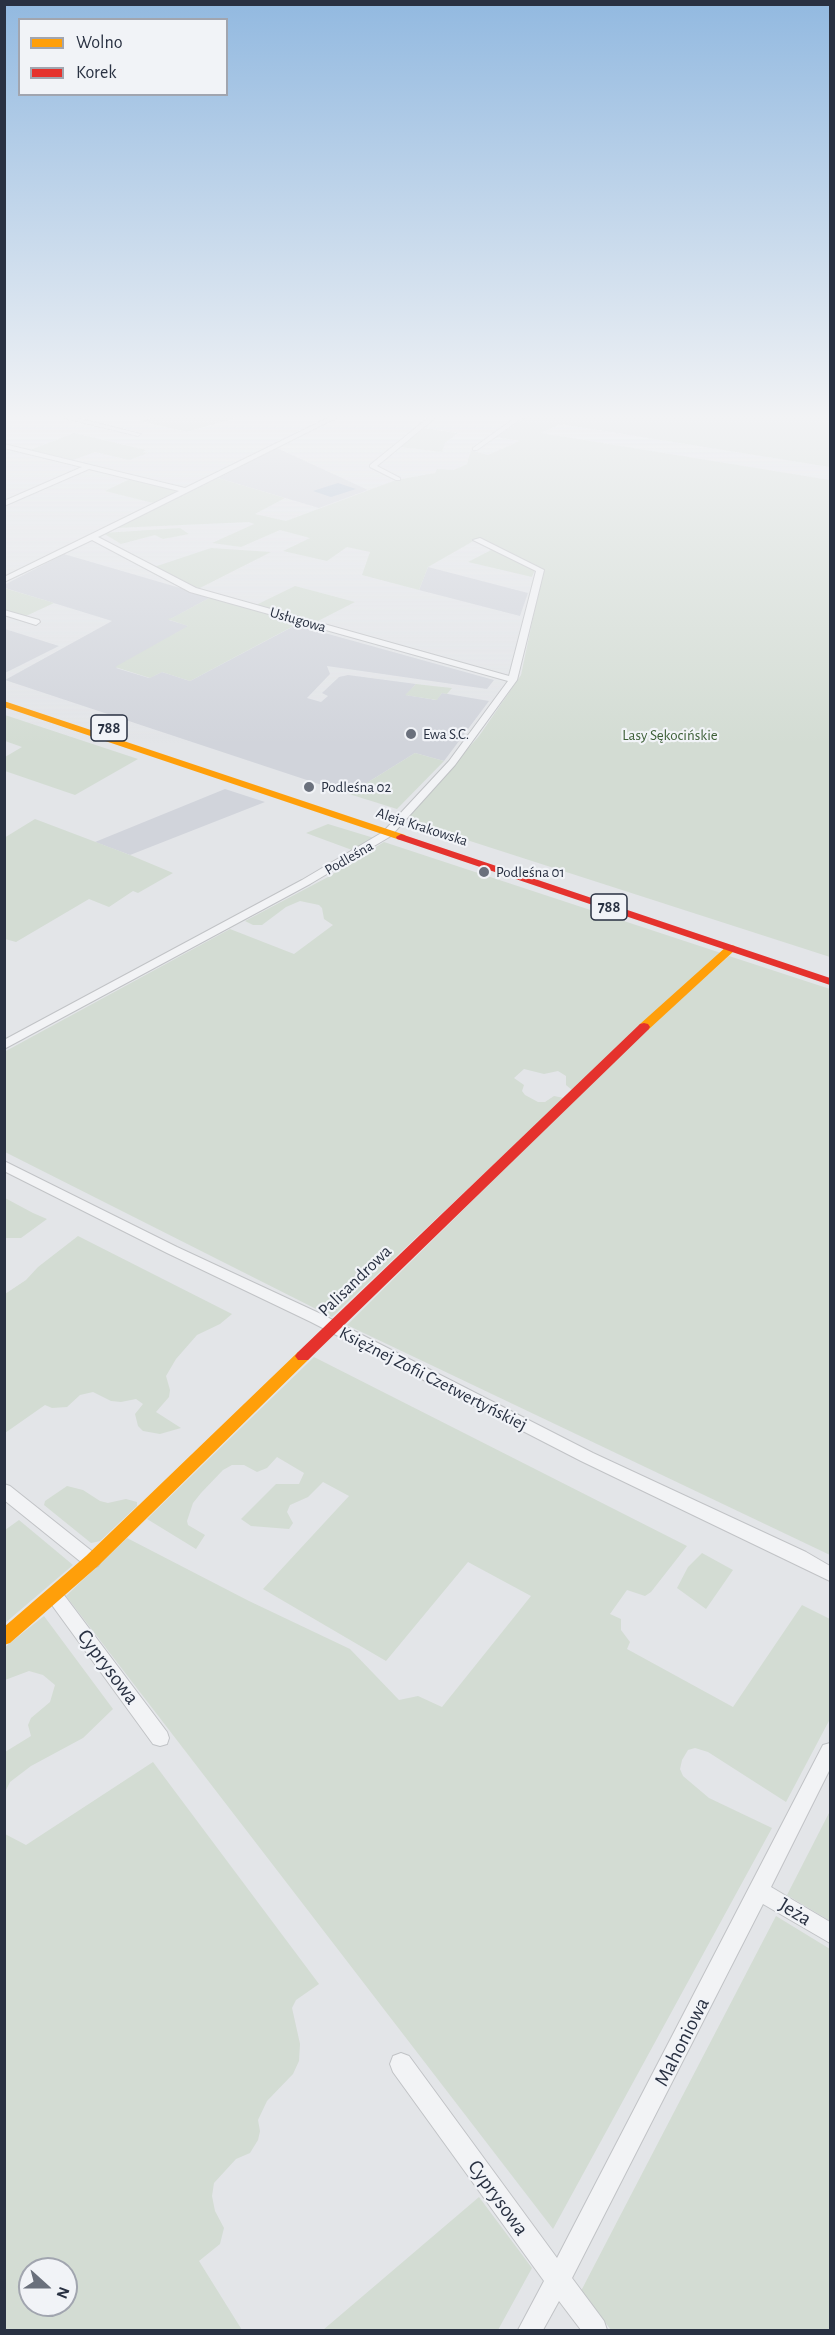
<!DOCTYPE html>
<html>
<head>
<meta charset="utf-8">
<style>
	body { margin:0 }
	#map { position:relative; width:835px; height:2335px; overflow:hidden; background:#e3e5e8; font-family:"Alegreya Sans",sans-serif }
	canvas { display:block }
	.frame { position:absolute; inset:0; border:6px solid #293142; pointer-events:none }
	.legend { position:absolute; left:18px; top:18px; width:210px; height:78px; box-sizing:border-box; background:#f1f3f7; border:2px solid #a1a5af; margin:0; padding:8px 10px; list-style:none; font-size:18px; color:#293142 }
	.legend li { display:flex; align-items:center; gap:12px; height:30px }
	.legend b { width:30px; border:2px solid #a1a5af }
	.north { position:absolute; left:18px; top:2257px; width:60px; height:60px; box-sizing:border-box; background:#f1f3f7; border:2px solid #a1a5af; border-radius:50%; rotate:111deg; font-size:16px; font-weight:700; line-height:24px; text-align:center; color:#293142 }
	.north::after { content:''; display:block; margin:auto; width:21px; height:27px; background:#6a707c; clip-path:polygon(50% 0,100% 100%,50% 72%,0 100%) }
</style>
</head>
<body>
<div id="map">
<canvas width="835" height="2335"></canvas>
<div class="frame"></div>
<ul class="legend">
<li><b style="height:8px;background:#ff9f0a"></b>Wolno</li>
<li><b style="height:8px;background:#e5322d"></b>Korek</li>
</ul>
<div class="north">N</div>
</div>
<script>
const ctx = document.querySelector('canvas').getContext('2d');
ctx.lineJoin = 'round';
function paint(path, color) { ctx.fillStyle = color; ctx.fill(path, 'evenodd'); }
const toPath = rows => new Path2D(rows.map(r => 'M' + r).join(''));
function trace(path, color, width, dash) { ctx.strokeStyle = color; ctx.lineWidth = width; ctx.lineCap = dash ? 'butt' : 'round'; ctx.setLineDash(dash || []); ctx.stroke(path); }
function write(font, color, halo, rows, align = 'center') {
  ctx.font = font + ' "Alegreya Sans",sans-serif'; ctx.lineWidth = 4.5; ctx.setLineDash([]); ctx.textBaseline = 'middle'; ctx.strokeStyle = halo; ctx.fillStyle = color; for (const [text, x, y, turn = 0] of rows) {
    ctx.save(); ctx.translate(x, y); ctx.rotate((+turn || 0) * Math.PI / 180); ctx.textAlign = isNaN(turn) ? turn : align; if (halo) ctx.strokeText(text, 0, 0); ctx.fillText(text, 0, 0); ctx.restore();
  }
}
const built = toPath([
	[277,448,368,490,319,508,218,478],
	[64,554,211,597,169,620,189,626,116,668,149,678,162,672,190,681,296,625,494,680,487,689,327,666,330,674,307,698,321,702,328,696,322,693,339,677,348,675,416,684,406,695,436,700,442,693,489,701,444,761,415,753,349,794,5,680,112,621,5,588,6,584],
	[428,567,528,593,520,616,419,590],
	[5,629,59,646,5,673],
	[225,789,265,802,130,855,95,842]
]);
const green = toPath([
	[152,418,235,418,187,432,141,421],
	[525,418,830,418,830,467,560,424,541,433,830,480,830,957,411,822,409,815,479,736,521,675,543,570,477,539,428,567,419,590,362,575,370,552,347,547,327,561,283,551,310,538,280,530,241,547,212,543,254,524,249,522,116,528,218,478,285,498,255,514,286,521,396,480,435,473,437,469,454,470,467,464,471,450,488,455,520,441,496,437],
	[423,428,458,433,445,443,442,452,400,447],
	[74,433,146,450,143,452,148,453,129,460,95,452,73,460,30,450],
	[130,479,175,490,175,493,153,503,105,491],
	[180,528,189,534,163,539,155,535,121,544,103,533],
	[211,548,271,552,196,590,154,567],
	[493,549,535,569,532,577,468,562],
	[295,586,355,602,318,621,254,606],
	[4,588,54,603,26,616,12,613,5,610],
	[211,597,301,622,190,681,162,672,150,678,115,667,188,626,167,619,172,618],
	[416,684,433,686,452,688,447,694,442,693,437,700,405,695],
	[4,715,5,715,138,759,75,795,5,771,5,757,22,747,5,741],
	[415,753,444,761,397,809,349,794],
	[35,819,130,855,173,873,138,893,133,891,109,907,89,899,16,942,5,939,4,838],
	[328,824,374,838,352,850,306,833],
	[384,842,721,953,572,1090,566,1085,566,1076,558,1071,544,1074,524,1069,514,1078,524,1085,522,1091,525,1095,538,1102,545,1102,554,1096,564,1098,332,1317,5,1152,4,1052,230,929,294,954,333,925,324,919,322,908,319,905,300,901,286,907,262,925,253,925,245,921,328,877],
	[729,956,830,989,830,1555,347,1325,633,1042],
	[5,1198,33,1213,47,1219,21,1238,5,1238],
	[78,1236,232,1314,220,1324,197,1335,176,1359,166,1376,170,1390,169,1397,156,1412,181,1428,160,1434,143,1431,138,1426,135,1414,143,1404,136,1399,121,1402,111,1401,93,1392,80,1395,67,1407,52,1408,45,1405,5,1433,5,1294,26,1280,38,1267],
	[314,1357,687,1546,651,1592,645,1596,627,1590,610,1614,621,1619,621,1630,630,1642,627,1649,733,1707,802,1605,830,1619,830,1719,786,1802,708,1752,695,1748,688,1750,682,1760,680,1769,683,1776,709,1798,772,1828,553,2229,66,1596,127,1538,249,1601,350,1649,399,1700,418,1696,442,1707,531,1596,468,1562,386,1661,263,1589,349,1496,323,1482,308,1497,290,1505,287,1512,293,1523,289,1529,251,1526,241,1519,276,1484,299,1484,304,1473,277,1457,267,1468,257,1472,244,1465,232,1465,223,1470,201,1493,193,1503,187,1521,188,1525,205,1535,196,1549,147,1519],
	[67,1486,83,1490,100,1501,108,1503,126,1499,137,1502,137,1506,100,1541,91,1543,44,1505,45,1501],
	[19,1520,73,1565,5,1623,5,1530],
	[702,1553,733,1570,706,1609,677,1588,688,1567],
	[44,1616,113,1709,83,1738,31,1766,10,1782,5,1792,5,1752,31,1736,28,1725,31,1718,50,1702,55,1685,43,1675,29,1671,5,1680,5,1647],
	[153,1762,319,1984,296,2000,292,2008,300,2044,299,2061,293,2074,267,2101,258,2120,260,2131,258,2140,250,2153,236,2159,214,2183,212,2196,215,2211,224,2228,220,2244,199,2261,242,2330,5,2330,5,1834,26,1845],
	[30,2269,66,2269,66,2305,30,2305],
	[830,1811,830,1921,787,1895],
	[776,1916,830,1949,830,2330,611,2330,581,2291],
	[479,2197,532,2268,498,2330,323,2330]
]);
const water = toPath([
	[338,483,356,489,331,497,313,491]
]);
const street = toPath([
	[64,418,76,418,141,434,138,436,64,418],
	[328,418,336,418,98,537,196,588,509,676,536,571,473,540,480,538,544,570,517,680,455,765,391,836,310,884,4,1049,4,1040,302,880,383,832,449,761,508,681,190,592,92,540,4,582,4,577,179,491,89,469,4,506,4,501,82,467,4,448,4,444,185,488,328,418],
	[428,418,435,418,377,466,400,478,400,480,396,480,370,467,370,465,428,418],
	[515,418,522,418,477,450,473,450,473,448,515,418],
	[4,610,39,620,40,622,36,625,4,615,4,610],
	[4,1161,177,1247,321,1314,593,1453,806,1552,830,1566,830,1581,581,1461,311,1322,167,1253,4,1171,4,1161],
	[4,1484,10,1486,98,1556,101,1561,98,1566,92,1568,86,1566,4,1500,4,1484],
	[55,1589,61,1591,167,1732,169,1738,167,1744,160,1746,153,1744,49,1601,46,1596,49,1591,55,1589],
	[830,1743,830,1769,771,1887,830,1922,830,1943,763,1904,572,2278,604,2321,607,2330,581,2330,559,2301,543,2330,518,2330,544,2281,393,2072,390,2064,393,2056,401,2053,409,2056,557,2258,823,1745,830,1743]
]);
const slow = toPath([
	[4,701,405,835,406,837,401,840,397,839,4,707,4,701],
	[731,945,735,946,735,950,648,1030,640,1030,638,1027,640,1024,727,946,731,945],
	[303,1351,308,1352,311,1356,308,1360,98,1566,10,1643,4,1645,4,1627,86,1556,298,1352,303,1351]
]);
const jam = toPath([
	[401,834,830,978,830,985,397,839,396,837,401,834],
	[644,1023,648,1024,650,1027,648,1030,308,1360,298,1360,295,1356,298,1352,640,1024,644,1023]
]);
const markers = [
	[411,734,6,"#6a707c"],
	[309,787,6,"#6a707c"],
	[484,872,6,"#6a707c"]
];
const farStreetnames = [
	["Usługowa",298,620,16],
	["Aleja Krakowska",422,827,18],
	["Podleśna",349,858,-30]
];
const farPoinames = [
	["Ewa S.C.",423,734],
	["Podleśna 02",321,787],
	["Podleśna 01",496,872]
];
const farParknames = [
	["Lasy Sękocińskie",670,735]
];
const shields = [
	[109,728,36],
	[609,907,36]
];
const shieldNames = [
	["788",109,728],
	["788",609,907]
];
const streetNames = [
	["Palisandrowa",355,1281,-44],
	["Księżnej Zofii Czetwertyńskiej",433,1379,27]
];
const nearStreetnames = [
	["Cyprysowa",108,1667,53],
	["Jeża",795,1912,31],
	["Mahoniowa",682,2042,-63],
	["Cyprysowa",498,2198,54]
];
paint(built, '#d1d4db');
paint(green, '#d3dcd3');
paint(water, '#b1c0d3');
trace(street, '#c1c3c6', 2);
paint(street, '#f2f3f5');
paint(slow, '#ff9f0a');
paint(jam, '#e5322d');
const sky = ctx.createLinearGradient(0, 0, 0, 745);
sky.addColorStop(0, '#92b9e0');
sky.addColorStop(0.56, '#f2f3f5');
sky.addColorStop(1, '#f2f3f500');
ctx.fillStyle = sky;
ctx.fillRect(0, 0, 835, 745);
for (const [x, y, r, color] of markers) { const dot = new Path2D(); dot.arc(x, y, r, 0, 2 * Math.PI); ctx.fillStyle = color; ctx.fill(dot); trace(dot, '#f1f3f7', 2); }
write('15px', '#293142', '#f1f3f7', farStreetnames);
write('15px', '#293142', '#f1f3f7', farPoinames, 'left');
write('15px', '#3c5e36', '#f1f3f7', farParknames);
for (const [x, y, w] of shields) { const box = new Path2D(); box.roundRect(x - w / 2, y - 13, w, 26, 4.5); ctx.fillStyle = '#f1f3f7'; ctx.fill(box); trace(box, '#293142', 1.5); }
write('bold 16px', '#293142', null, shieldNames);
write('18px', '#293142', '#f1f3f7', streetNames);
write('21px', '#293142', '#f1f3f7', nearStreetnames);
</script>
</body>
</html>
